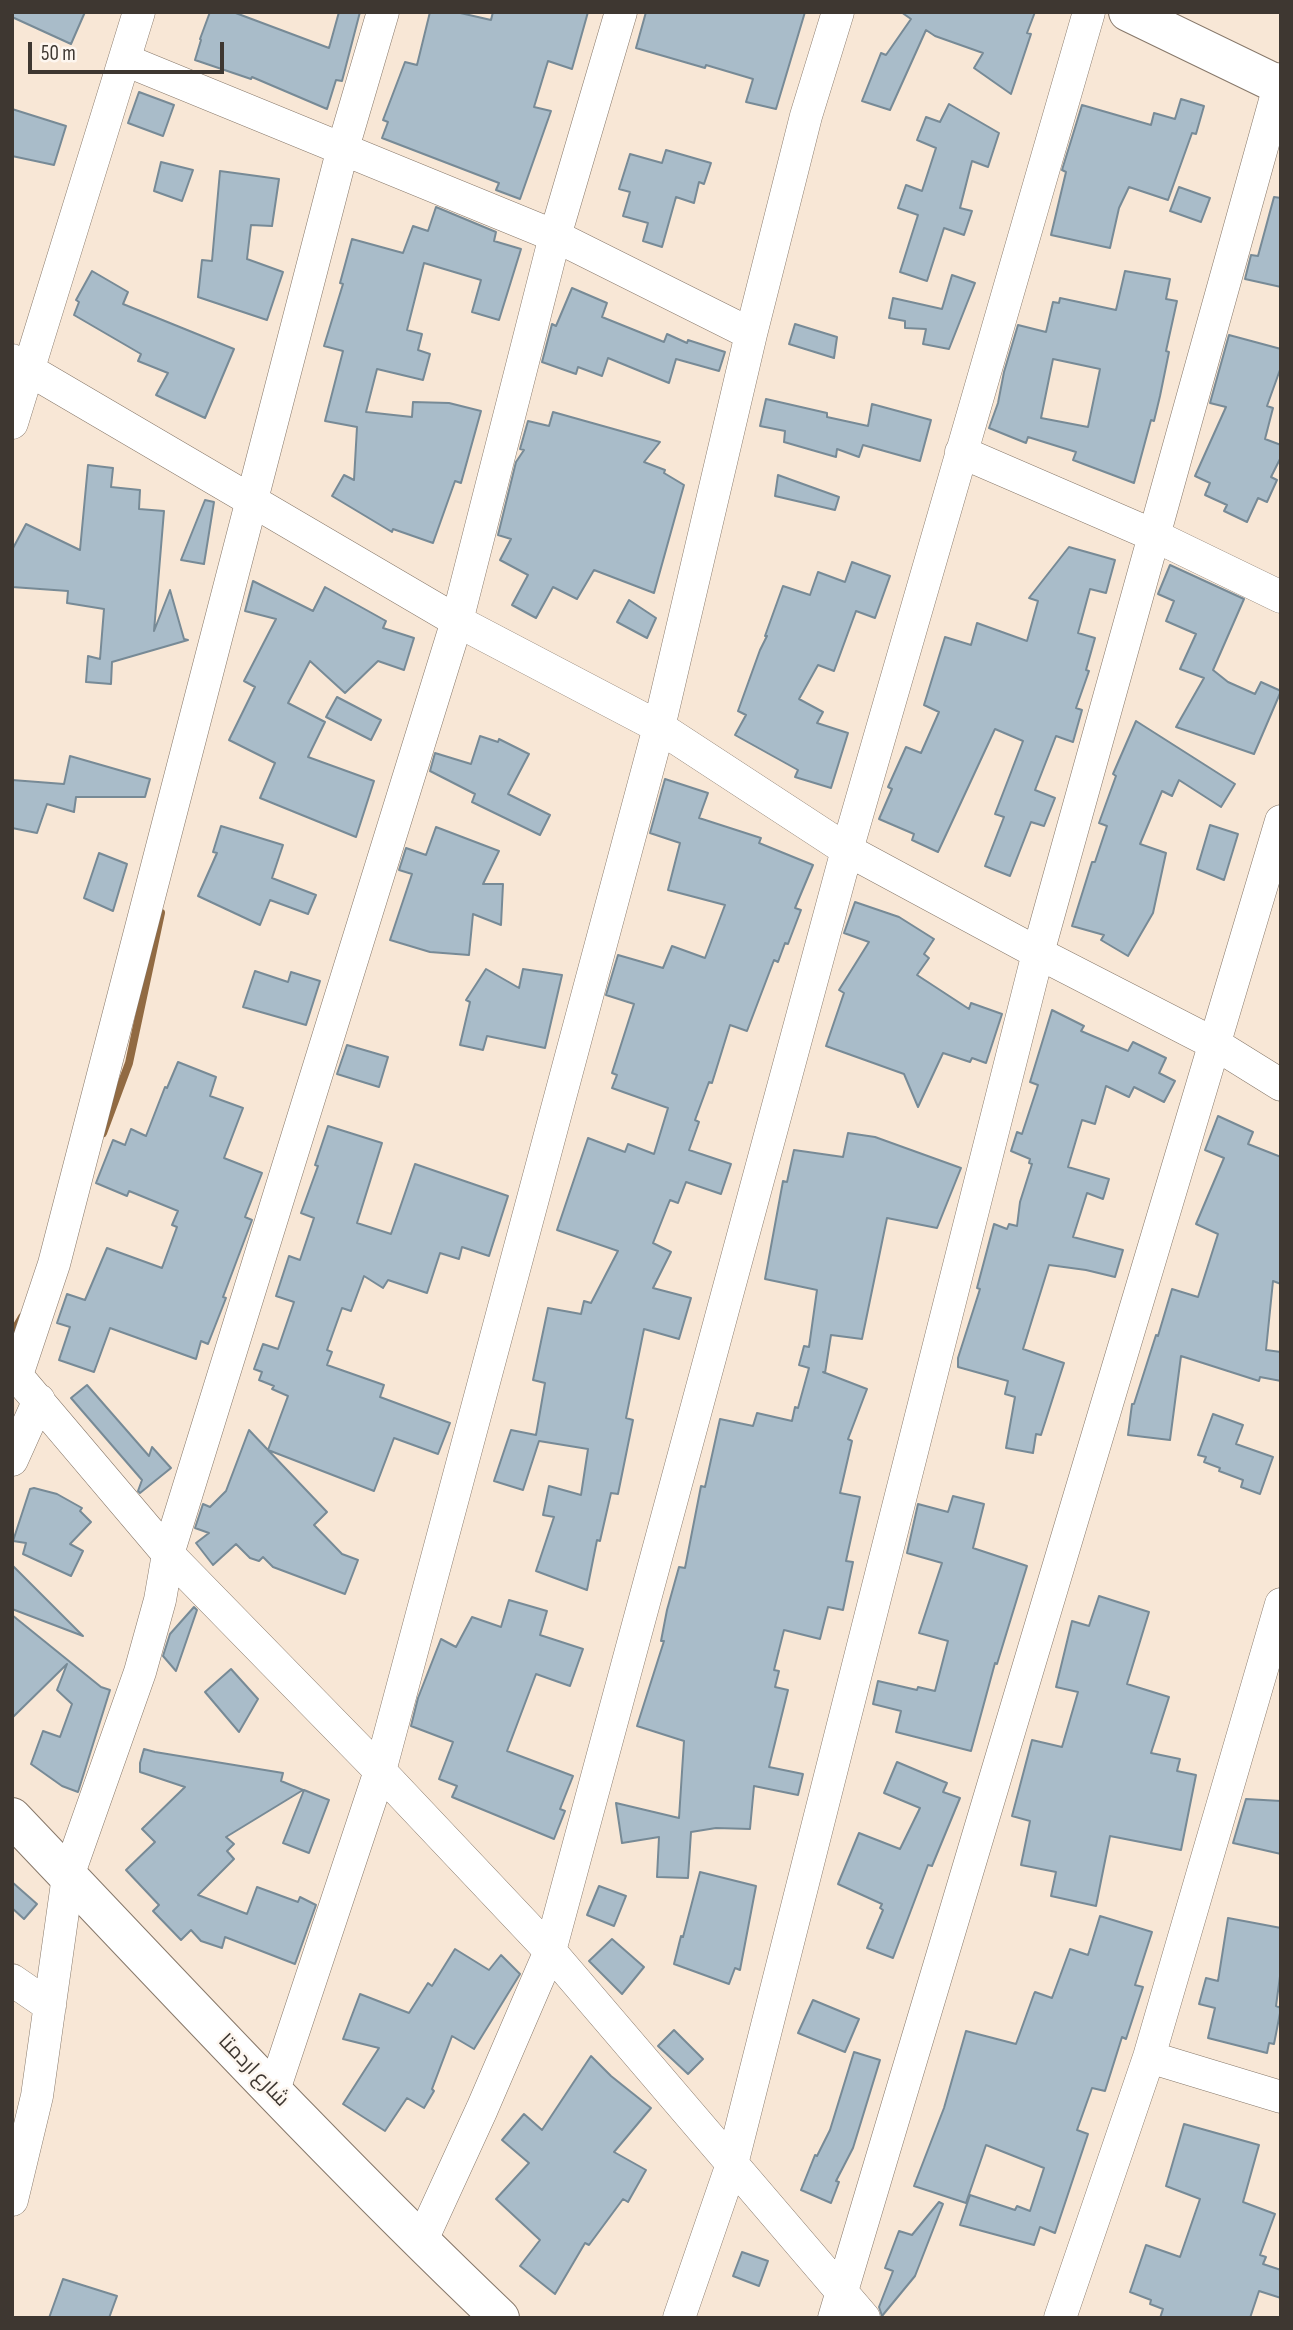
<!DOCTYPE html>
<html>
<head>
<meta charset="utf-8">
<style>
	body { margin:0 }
	#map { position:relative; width:1293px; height:2330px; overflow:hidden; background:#f8e7d6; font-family:"Sofia Sans Condensed",sans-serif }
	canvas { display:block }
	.frame { position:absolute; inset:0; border:14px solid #3e3731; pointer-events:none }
	.scale { position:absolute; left:28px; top:42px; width:196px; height:32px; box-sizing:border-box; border:4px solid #3e3731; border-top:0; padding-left:9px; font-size:21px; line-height:24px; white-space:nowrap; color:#3e3731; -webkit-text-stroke:5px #fdf6ef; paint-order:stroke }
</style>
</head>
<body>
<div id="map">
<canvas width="1293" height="2330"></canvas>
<div class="frame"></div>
<div class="scale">50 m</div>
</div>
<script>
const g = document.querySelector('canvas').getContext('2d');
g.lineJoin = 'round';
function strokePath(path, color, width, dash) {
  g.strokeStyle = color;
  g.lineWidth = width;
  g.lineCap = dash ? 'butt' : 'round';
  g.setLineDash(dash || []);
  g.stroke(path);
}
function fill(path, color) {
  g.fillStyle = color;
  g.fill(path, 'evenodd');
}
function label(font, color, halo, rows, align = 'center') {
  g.font = font + ' "Sofia Sans Condensed",Cairo,sans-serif';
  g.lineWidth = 5;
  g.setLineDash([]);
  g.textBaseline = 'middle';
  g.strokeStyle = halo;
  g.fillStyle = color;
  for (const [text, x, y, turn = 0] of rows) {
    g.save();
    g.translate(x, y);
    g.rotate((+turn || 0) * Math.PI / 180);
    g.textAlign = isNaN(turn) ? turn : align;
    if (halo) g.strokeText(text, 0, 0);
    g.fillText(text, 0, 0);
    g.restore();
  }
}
strokePath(new Path2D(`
	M103,1133L129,1063L161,913
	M12,1334L22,1317`), '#916a42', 8);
const building = new Path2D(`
	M12,12H85L71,44L12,17Z
	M210,12H233L329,48L339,12H360L342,81L336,80L327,109L252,77L251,79L195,60L201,40L200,39Z
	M430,12H456L491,20L493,12H588L572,69L548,61L534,107L551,111L520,199L496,190L499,183L382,138L388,122L383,120L405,62L417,65Z
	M646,12H805L776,109L746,102L753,79L706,65L705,68L636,48Z
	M901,12H1035L1027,33L1031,34L1011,94L974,68L983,53L935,36L926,30L890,110L862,101L881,53L886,55L911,19Z
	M139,92L174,105L163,136L128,123Z
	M1181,99L1204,106L1196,134L1192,133L1168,200L1129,187L1119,208L1110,248L1051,235L1066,172L1062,170L1082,105L1151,125L1154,113L1175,119Z
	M949,104L999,133L988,167L972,161L960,208L972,211L964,235L944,228L927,281L900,272L918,215L898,208L906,185L922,191L936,148L917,140L926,117L940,122Z
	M12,109L66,126L54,165L12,156Z
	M666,150L711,163L704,184L699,182L694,203L676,197L662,247L643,241L648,223L623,216L630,192L619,189L630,154L662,163Z
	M161,162L193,170L182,201L154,191Z
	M220,171L279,179L272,226L251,225L247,259L283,272L267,320L198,297L202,260L212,261Z
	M1179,187L1210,198L1201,222L1170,211Z
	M1274,197L1281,198V287L1245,279L1251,255L1258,256Z
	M436,207L496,232L494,241L521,249L499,320L472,312L481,280L424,263L407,330L422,334L418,350L430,354L423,380L377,369L366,412L412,417L413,402L449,403L481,411L461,483L455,481L433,543L393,529L392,532L332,496L344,475L354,480L357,427L325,421L343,351L324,346L343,284L340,283L352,239L403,253L413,226L428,231Z
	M92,271L128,292L123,304L234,349L205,418L156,395L168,373L138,361L141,354L74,315L79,302L76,300Z
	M1125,271L1170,279L1166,299L1177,301L1166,351L1169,352L1160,396L1154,421L1151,420L1134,483L1073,460L1076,452L1028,437L1026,443L989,428L998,403L1004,372L1018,325L1046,332L1053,302L1059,303L1060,298L1116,310ZM1053,359L1100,369L1088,427L1041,418Z
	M952,275L975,283L949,349L923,344L926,329L905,328V321L889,318L893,298L942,309Z
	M572,288L607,303L602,317L664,342L667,334L687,343L688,340L725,352L719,371L676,359L669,383L608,358L602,376L578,367L576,374L542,362L552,324L556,326Z
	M795,324L837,337L834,358L789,344Z
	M1229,335L1281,349V367L1267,406L1273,408L1265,439L1281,445V457L1271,477L1277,480L1267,502L1258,498L1247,522L1224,511L1227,505L1205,495L1210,483L1195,476L1226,407L1210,403Z
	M766,399L827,413V417L868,426L872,404L931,420L920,461L863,445L859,457L837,449L836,457L784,442L785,431L760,426Z
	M553,412L660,442L644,462L665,470L664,473L684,485L654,593L594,570L577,599L553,587L536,618L512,605L528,575L500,560L511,539L498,535L516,462L524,450L520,449L528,421L549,426Z
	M88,465L113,468L111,487L140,490L139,509L164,511L154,631L170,590L184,639L188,640L112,662L111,684L86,682L88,656L100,659L104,609L67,603L68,591L12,587V550L26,524L80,550Z
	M778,475L839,497L835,510L775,496Z
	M205,500L214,502L204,564L181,560Z
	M1069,547L1115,560L1106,593L1090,589L1078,633L1095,638L1086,670L1089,671L1076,708L1082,710L1073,742L1056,736L1035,790L1055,798L1044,826L1031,822L1010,876L985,866L1004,817L995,814L1023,741L995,729L938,852L912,840L914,834L879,819L892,789L888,787L906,747L921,753L939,712L924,705L945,637L971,645L977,623L1027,641L1038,601L1029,598Z
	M852,562L890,576L875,618L856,611L834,671L818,665L799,699L823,712L817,723L848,733L831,788L795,777L798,770L735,735L746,715L738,711L760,650L767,636H765L783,586L810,595L818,572L845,582Z
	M1170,565L1244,599L1213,670L1228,682L1255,694L1261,682L1281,691L1254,754L1176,727L1204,678L1180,669L1196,634L1166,621L1174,601L1158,594Z
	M253,581L313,611L325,587L386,621L383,628L414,638L404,670L378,661L345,693L310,661L288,703L325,722L308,757L374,781L356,837L260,798L275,763L229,740L255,687L244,681L276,619L245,611Z
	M629,600L656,618L647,638L617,622Z
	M337,697L381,720L371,740L326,717Z
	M1136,721L1235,784L1221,807L1179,780L1172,796L1162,791L1140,844L1166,853L1153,913L1128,956L1101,940L1104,935L1072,926L1092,862H1095L1107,826L1099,823L1116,776L1113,774Z
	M480,736L498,742L499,739L529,754L508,794L550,815L540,835L472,802L475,794L430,771L435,753L471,764Z
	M70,756L150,779L145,797H76L74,812L47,804L37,833L12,828V780L64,784Z
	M665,779L708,793L699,818L761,838L759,843L813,865L795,908L801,910L788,944L785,943L778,962L774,960L747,1031L730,1025L712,1083L709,1082L695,1120L699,1122L689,1150L731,1164L721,1194L686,1182L678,1203L670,1200L653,1243L671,1252L653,1288L691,1298L679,1339L644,1329L626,1418L633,1420L618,1494L611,1493L600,1541L597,1540L587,1590L536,1571L554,1517L543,1515L549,1486L581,1495L588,1449L539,1441L523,1490L494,1481L511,1430L536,1435L545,1383L533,1380L548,1308L581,1314L584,1301L591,1303L618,1251L557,1230L588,1138L625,1152L628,1144L654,1154L668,1108L612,1088L617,1075L612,1073L634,1004L606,995L618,955L663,968L672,946L705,958L725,905L668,890L680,843L650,833Z
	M1210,825L1238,834L1224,880L1197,869Z
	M221,826L283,845L272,878L316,895L308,914L270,900L260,925L198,896L217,853L213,852Z
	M436,827L499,851L483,884H503L501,925L473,914L469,955L430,952L390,940L412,874L399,870L406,848L426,855Z
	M99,853L127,864L113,911L84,898Z
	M855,902L899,917L934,939L924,954L929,958L917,975L969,1009L971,1003L1002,1014L986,1063L972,1058L970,1062L943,1053L918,1107L904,1074L826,1046L844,993L839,990L869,942L844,933Z
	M486,969L519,988L523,969L562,975L545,1048L487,1036L483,1050L460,1045L470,1002L466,1000Z
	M255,971L288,982L291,972L320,981L306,1025L243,1007Z
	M1052,1010L1084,1026L1081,1031L1128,1051L1133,1042L1166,1058L1159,1073L1175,1081L1164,1102L1134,1087L1129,1097L1106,1086L1095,1124L1082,1120L1068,1167L1109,1179L1103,1199L1087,1193L1073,1237L1123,1250L1115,1277L1086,1270L1049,1265L1023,1349L1064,1363L1041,1435L1036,1434L1033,1453L1006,1448L1015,1397L1005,1394L1008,1381L958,1367V1358L980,1289L977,1288L994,1224L1007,1229L1009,1224L1017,1226L1020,1202L1032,1164L1029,1163L1030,1159L1011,1151L1017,1132L1022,1134L1038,1085L1030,1082Z
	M347,1045L388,1057L379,1087L337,1074Z
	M178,1062L216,1077L210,1096L243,1108L224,1158L262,1173L245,1217L252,1220L223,1297L226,1298L208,1344L201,1341L196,1359L110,1328L94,1372L59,1360L70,1327L57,1323L67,1294L85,1300L107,1248L162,1268L177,1227L172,1225L178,1211L129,1191L127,1196L96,1183L113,1140L125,1145L131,1129L146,1136L165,1087L167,1088Z
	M1218,1116L1253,1132L1248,1144L1281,1157V1284L1273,1281L1266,1350L1281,1352V1381L1260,1377L1259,1381L1181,1356L1170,1440L1128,1435L1132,1404H1134L1156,1335L1158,1336L1172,1289L1198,1297L1218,1234L1196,1224L1224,1158L1205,1150Z
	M328,1126L382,1143L357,1223L391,1234L415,1164L508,1196L489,1256L462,1247L459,1259L440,1253L427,1293L388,1280L383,1288L364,1276L351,1311L342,1308L327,1350L332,1352L327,1365L384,1385L380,1397L450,1423L438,1454L394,1438L374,1491L268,1450L327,1512L314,1525L342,1554L358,1560L345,1594L273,1567L263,1557L259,1561L250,1558L236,1544L213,1565L196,1543L209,1533L195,1528L203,1504L210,1507L226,1491L249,1430L268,1450L288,1396L272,1389L274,1386L259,1380L262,1372L254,1369L263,1344L278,1349L294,1302L276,1296L289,1256L300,1260L314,1218L301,1213L318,1166L315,1165Z
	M848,1133L875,1137L961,1168L937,1228L887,1218L862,1339L831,1335L825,1373L823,1372L867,1389L848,1439L852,1441L840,1493L860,1497L846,1561L853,1562L843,1610L828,1607L820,1639L784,1630L774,1670L779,1671L775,1687L788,1690L769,1767L803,1774L798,1795L754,1786L750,1829L716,1828L691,1832L688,1878L657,1877L659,1837L622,1843L616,1803L679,1818L684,1741L637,1726L664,1641H661L667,1610L679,1567L685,1568L701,1486L705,1487L720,1419L753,1426L757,1413L792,1421L795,1407L798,1408L809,1368L799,1365L804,1346L809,1347L817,1290L765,1279L783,1181L787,1182L794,1150L843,1157Z
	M87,1385L149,1456L152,1447L171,1468L140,1493L138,1491L142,1480L71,1398Z
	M1213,1414L1243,1425L1236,1444L1273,1457L1260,1494L1241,1487L1243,1480L1219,1471L1220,1468L1204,1462L1206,1457L1198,1455Z
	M34,1488L57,1494L82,1508L80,1511L91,1522L70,1544L83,1551L71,1576L23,1554L26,1543L13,1541L30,1489Z
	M953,1496L984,1504L973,1548L1027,1566L997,1664L995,1663L971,1751L896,1732L901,1711L873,1704L878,1681L917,1690L918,1687L935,1691L948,1641L919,1633L942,1563L907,1553L918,1504L948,1512Z
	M12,1565L83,1636L12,1609Z
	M1099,1596L1149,1612L1127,1684L1169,1697L1151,1753L1180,1759L1177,1771L1196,1775L1181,1850L1110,1836L1096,1906L1051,1896L1056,1872L1021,1865L1030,1821L1012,1816L1032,1740L1062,1747L1078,1692L1056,1687L1072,1621L1089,1626Z
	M509,1600L547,1611L540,1635L583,1649L570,1686L536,1674L507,1751L573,1776L560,1809L565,1811L554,1839L452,1797L457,1786L439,1779L453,1742L411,1726L418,1698L441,1639L456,1647L472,1617L501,1627Z
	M194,1607L197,1610L176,1671L163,1656L170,1634Z
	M12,1615L101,1687L110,1690L78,1792L62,1786L31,1764L43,1731L60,1737L72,1704L57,1690L67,1664L12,1718Z
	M231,1669L258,1699L239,1732L205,1692Z
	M144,1749L155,1752L283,1773L281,1781L303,1790L226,1837L234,1844L227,1851L234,1859L198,1895L247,1914L257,1887L298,1902L300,1897L316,1905L295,1964L225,1937L222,1948L201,1941L191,1930L181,1940L153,1911L159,1905L126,1870L155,1842L142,1829L185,1787L140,1772V1763Z
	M897,1762L947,1783L943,1792L960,1798L932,1866L928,1865L893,1958L867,1948L883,1910L880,1908L882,1904L838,1884L859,1833L900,1849L920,1808L884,1793Z
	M304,1790L329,1800L309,1853L283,1843Z
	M1246,1799L1281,1801V1854L1233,1843Z
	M700,1872L756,1886L740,1970L735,1968L729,1984L674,1964L681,1936L683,1937Z
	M12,1882L37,1904L24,1919L12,1908Z
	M599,1886L626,1896L614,1926L587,1915Z
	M1100,1916L1152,1932L1135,1985L1143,1987L1126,2039L1122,2037L1105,2091L1092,2088L1077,2130L1088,2134L1055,2233L1040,2227L1034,2245L960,2225L970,2195L1015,2210L1017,2206L1030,2211L1044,2168L986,2145L966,2203L914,2186L944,2108L966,2031L1016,2044L1034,1994L1035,1992L1052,1998L1070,1949L1088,1955Z
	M1228,1918L1281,1928V1969L1276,2006L1281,2008L1274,2044L1269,2043L1267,2053L1208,2038L1215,2008L1199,2004L1206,1978L1218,1981Z
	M612,1939L644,1967L622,1994L589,1961Z
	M455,1949L489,1970L501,1955L520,1974L474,2049L452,2036L432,2089L434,2091L424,2108L407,2098L385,2131L343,2104L379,2048L343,2039L360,1994L409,2013L428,1983L432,1986Z
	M813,2000L859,2019L845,2052L798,2033Z
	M674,2030L703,2059L688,2074L658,2046Z
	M854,2052L880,2060L853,2148L836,2181L839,2182L831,2203L801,2190L815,2155L817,2156L830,2130Z
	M591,2056L611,2076L651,2108L614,2152L646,2170L628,2202L623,2199L589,2245L585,2243L555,2294L520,2266L540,2240L496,2199L529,2163L502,2140L524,2114L542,2130Z
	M1184,2124L1259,2145L1243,2202L1275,2214L1260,2255L1266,2257L1263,2264L1281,2270V2298L1259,2291L1250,2318H1160L1163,2309L1150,2304L1151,2300L1130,2292L1146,2245L1180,2257L1200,2199L1166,2186Z
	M939,2202L943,2204L915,2276L882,2316L879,2307L893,2271L885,2268L899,2231L912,2235Z
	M742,2252L768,2261L759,2286L733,2276Z
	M63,2279L117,2296L109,2318H49Z`);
fill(building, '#a9bcc9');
strokePath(building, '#778a96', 2);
const street = new Path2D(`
	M125,60L555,236L751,334
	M12,360L457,621L659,727L847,850L1038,953L1215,1044L1281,1085
	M12,423L139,12
	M961,452L1153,535L1281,597
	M12,1370L168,1554L380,1771L550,1951L864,2318
	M17,1375L54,1264L343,148L383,12
	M12,1460L39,1400
	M12,1980L50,2006
	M1149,2057L1281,2097
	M273,2093L380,1771L659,727L751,334L806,116L838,12
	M12,2200L37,2096L68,1876L140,1672L160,1600L168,1554L457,621L555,236L621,12
	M421,2242L482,2109L550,1951L847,850L1089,12
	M679,2318L732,2164L1038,953L1281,79
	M834,2318L1281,821
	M1060,2318L1149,2057L1281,1604`);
const secondary = new Path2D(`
	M1128,12L1281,86
	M12,1817C173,1986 331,2157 500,2318`);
strokePath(street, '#87786a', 33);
strokePath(secondary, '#87786a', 40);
strokePath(street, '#fff', 32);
strokePath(secondary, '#fff', 38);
label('21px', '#3e3731', '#fdf6ef', [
	["شارع اردمتا",253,2071,46]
]);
</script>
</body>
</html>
